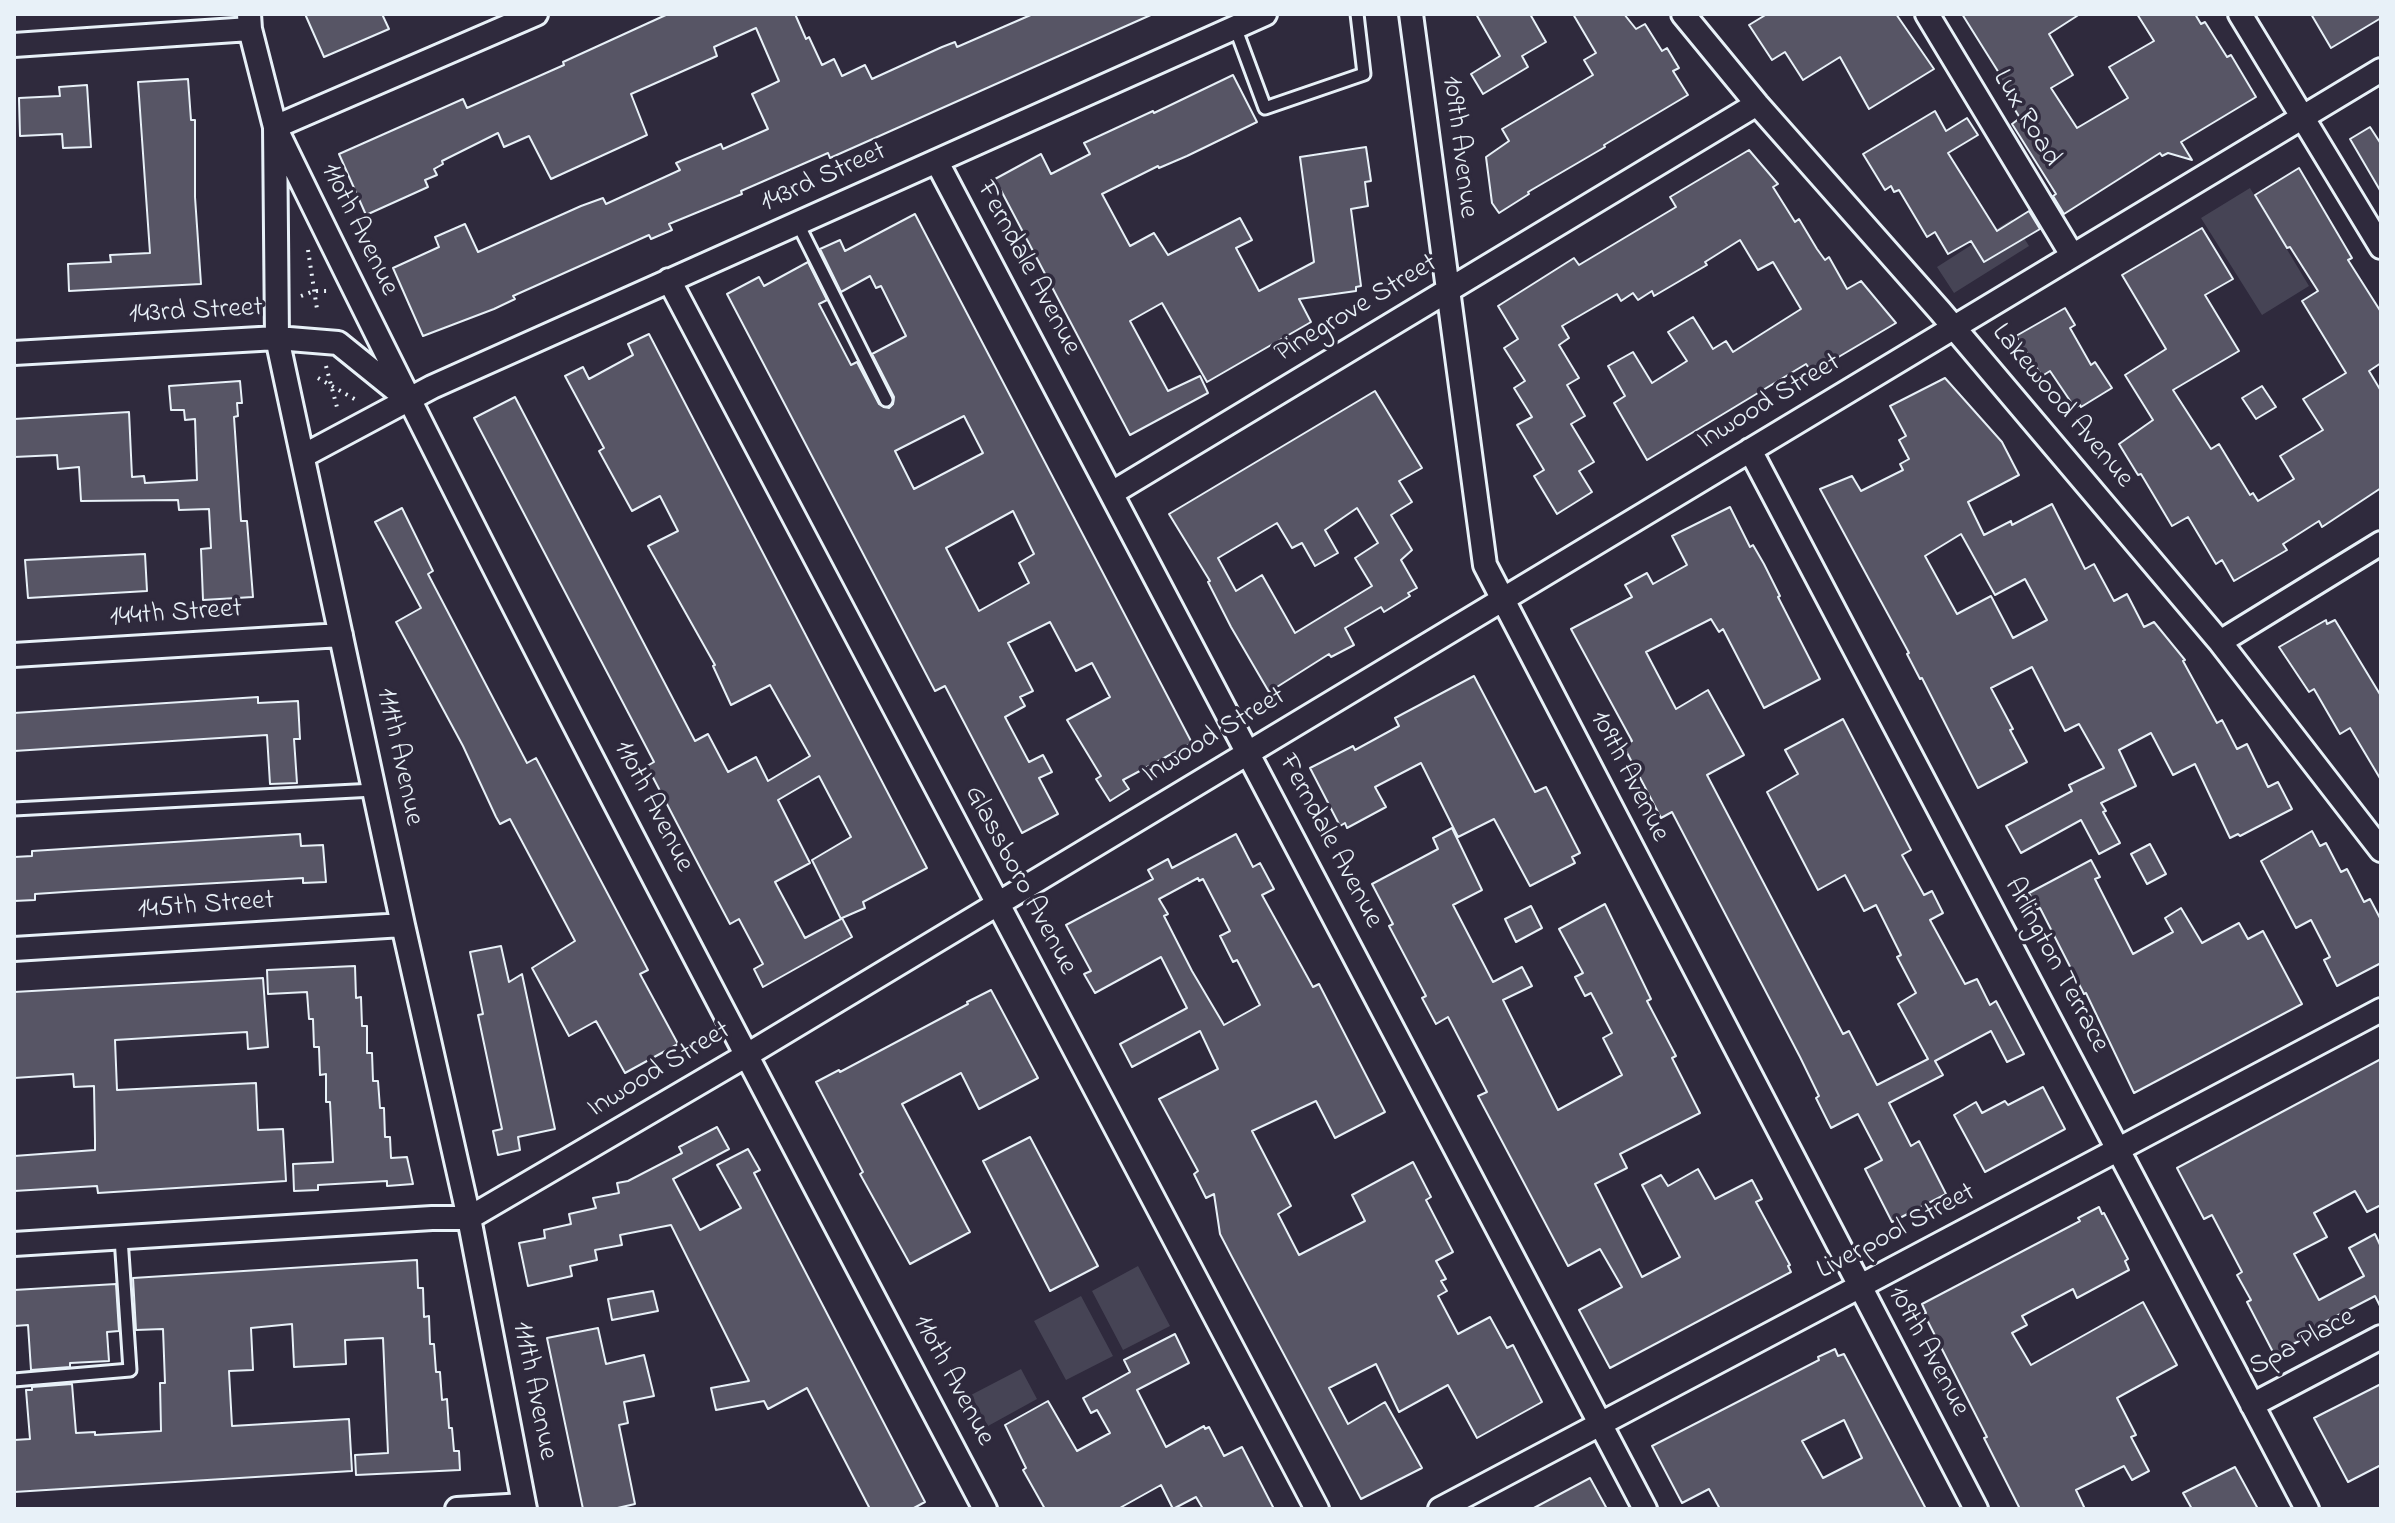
<!DOCTYPE html>
<html>
<head>
<meta charset="utf-8">
<style>
	body { margin:0 }
	#map { position:relative; width:2395px; height:1523px; overflow:hidden; background:#2f2a3d; font-family:"Indie Flower",sans-serif }
	canvas { display:block }
	.frame { position:absolute; inset:0; border:16px solid #e8f1f8; pointer-events:none }
</style>
</head>
<body>
<div id="map">
<canvas width="2395" height="1523"></canvas>
<div class="frame"></div>
</div>
<script>
const g = document.querySelector('canvas').getContext('2d');
g.lineJoin = 'round';
function fill(path, color) {
  g.fillStyle = color;
  g.fill(path, 'evenodd');
}
function strokePath(path, color, width, dash) {
  g.strokeStyle = color;
  g.lineWidth = width;
  g.lineCap = dash ? 'butt' : 'round';
  g.setLineDash(dash || []);
  g.stroke(path);
}
function label(font, color, halo, rows, align = 'center') {
  g.font = font + ' "Indie Flower",sans-serif';
  g.lineWidth = 7;
  g.setLineDash([]);
  g.textBaseline = 'middle';
  g.strokeStyle = halo;
  g.fillStyle = color;
  for (const [text, x, y, turn = 0] of rows) {
    g.save();
    g.translate(x, y);
    g.rotate((+turn || 0) * Math.PI / 180);
    g.textAlign = isNaN(turn) ? turn : align;
    if (halo) g.strokeText(text, 0, 0);
    g.fillText(text, 0, 0);
    g.restore();
  }
}
fill(new Path2D(`
	M2250,188L2309,286L2262,315L2201,218Z
	M2012,219L2029,246L1954,293L1937,267Z
	M1138,1266L1170,1326L1123,1350L1092,1291Z
	M1081,1296L1113,1356L1066,1380L1034,1321Z
	M1021,1369L1037,1399L988,1426L971,1395Z`), '#464455');
const building = new Path2D(`
	M305,14H382L389,29L324,57Z
	M668,14H795L806,39L809,37L822,65L834,59L842,76L865,65L872,79L942,47L955,42L957,47L1033,14H1153L830,158L828,153L741,191L742,194L669,224L672,230L651,239L649,235L513,296L515,299L494,309L423,336L393,268L439,247L435,237L465,224L478,252L581,206L603,198L606,204L680,170L676,163L721,144L723,149L768,129L752,94L779,81L756,28L714,47L717,56L631,94L647,135L551,179L529,136L504,147L498,133L442,161L443,164L434,169L437,175L425,180L428,187L366,215L339,154L463,99L467,108L564,65L563,62Z
	M1476,14H1530L1546,42L1522,56L1528,67L1483,94L1471,74L1500,56Z
	M1573,14H1624L1636,29L1645,24L1662,51L1667,48L1679,68L1673,71L1688,95L1604,145L1605,147L1528,192L1529,194L1499,213L1492,203L1486,157L1509,141L1502,129L1593,75L1584,60L1596,53Z
	M1767,14H1896L1934,69L1869,109L1840,57L1803,80L1785,52L1772,60L1749,25Z
	M1962,14H2080L2049,34L2073,75L2051,88L2077,128L2128,98L2109,67L2154,41L2137,14H2195L2201,24L2205,22L2227,57L2231,55L2256,97L2181,142L2192,160L2168,153L2162,156L2160,153L2064,214L2053,196L2056,194L2012,124L2020,118L1994,76L1999,73Z
	M2311,14H2381V18L2331,48Z
	M1233,75L1257,122L1187,156L1159,168L1158,166L1102,194L1130,246L1154,233L1168,255L1240,218L1252,240L1236,248L1259,291L1314,262L1300,157L1366,147L1371,181L1365,182L1368,206L1351,209L1361,286L1356,287V291L1299,299L1311,322L1207,382L1162,303L1130,321L1168,391L1200,376L1208,393L1130,435L995,179L1041,154L1051,174L1090,154L1084,143L1153,111L1154,113Z
	M188,79L191,120H195V197L201,284L69,291L68,264L111,262L110,255L150,253L138,82Z
	M87,85L91,147L63,148L62,134L20,136L19,98L60,96L59,87Z
	M1935,111L1946,131L1967,118L1978,135L1948,153L1997,231L2029,211L2040,229L1984,262L1971,241L1948,254L1935,232L1927,237L1899,190L1894,192L1891,186L1885,190L1863,154Z
	M2370,127L2381,144V192L2350,139Z
	M1749,150L1778,184L1773,187L1795,222L1799,219L1817,249L1825,260L1829,257L1847,289L1861,281L1896,323L1830,362L1828,360L1811,371L1806,364L1647,460L1614,403L1625,396L1608,366L1633,352L1652,383L1687,361L1668,332L1693,317L1713,349L1726,341L1733,352L1801,309L1773,262L1758,270L1740,240L1705,262L1707,265L1654,296L1652,291L1638,300L1633,293L1621,301L1617,294L1562,326L1569,338L1559,345L1579,378L1567,385L1585,416L1571,424L1594,462L1579,471L1592,492L1557,514L1534,476L1544,470L1517,425L1532,417L1514,388L1525,381L1504,348L1518,339L1498,306L1574,258L1579,265L1676,207L1670,197Z
	M2299,168L2352,258L2348,260L2381,312V363L2369,371L2381,391V488L2322,527L2319,521L2283,544L2287,550L2234,581L2222,560L2216,564L2188,517L2172,526L2141,474L2138,475L2119,444L2153,420L2125,375L2166,349L2122,275L2202,228L2233,279L2205,295L2239,351L2173,390L2211,449L2219,444L2250,495L2253,493L2258,501L2294,479L2280,456L2323,430L2303,399L2346,373L2302,301L2318,291L2290,247L2287,248L2255,195Z
	M915,214L1192,743L1123,780L1129,789L1110,801L1096,779L1101,776L1067,720L1110,697L1092,663L1076,671L1050,622L1008,643L1033,691L1020,697L1025,706L1005,717L1029,762L1043,755L1052,772L1039,778L1058,814L1022,833L945,686L935,691L727,294L759,277L764,286L808,262L827,300L819,304L851,365L857,362L879,404L889,408L893,404L894,397L872,354L906,336L881,286L876,288L870,276L841,292L820,249L840,240L845,251ZM964,416L983,453L914,489L895,451ZM1013,511L1034,554L1019,563L1029,583L979,611L946,548Z
	M2065,308L2075,325L2070,328L2091,365L2095,362L2112,388L2081,407L2080,405L2075,408L2050,371L2042,376L2016,336Z
	M649,334L927,868L863,902L865,908L842,918L852,937L763,987L754,969L763,964L739,919L730,924L704,875L647,766L654,762L474,418L515,397L695,741L708,734L728,772L756,757L768,781L810,756L770,685L731,705L713,666L715,665L648,546L678,531L660,496L632,511L599,451L604,448L565,376L583,367L589,379L633,355L628,344ZM819,776L851,837L812,860L841,919L805,938L775,882L810,863L778,800Z
	M1945,378L2002,442L2019,475L1968,502L1984,535L2011,521L2012,525L2052,504L2085,569L2094,564L2114,601L2127,594L2144,627L2154,622L2185,660L2183,661L2217,723L2222,720L2237,749L2247,744L2268,787L2278,782L2292,809L2240,836L2238,834L2230,838L2195,764L2173,775L2151,733L2119,750L2136,786L2101,803L2106,811L2103,812L2120,843L2099,854L2081,820L2021,853L2006,826L2072,791L2069,785L2104,768L2079,724L2065,731L2032,667L1991,688L2013,729L2010,730L2027,762L1978,788L1922,678L1920,679L1907,654L1909,653L1820,489L1852,476L1861,491L1903,470L1900,464L1909,459L1899,440L1906,436L1890,406ZM1961,534L1995,595L2025,579L2047,620L2013,638L1991,596L1957,614L1925,556Z
	M240,381L242,403H237L238,416L234,417L241,521H247L253,597L203,600L201,549L211,548L209,509L179,510L178,500L81,501L79,467L58,469L57,455L14,457V419L129,412L132,477L144,476L145,483L197,480L195,419L185,420L184,410H171L169,386Z
	M2262,386L2276,407L2256,419L2242,398Z
	M1375,391L1422,468L1399,481L1412,502L1391,515L1412,550L1401,560L1417,588L1408,593L1410,596L1384,612L1381,607L1345,628L1354,645L1331,657L1329,654L1269,692L1231,627L1208,582L1210,581L1169,514ZM1357,508L1378,543L1355,558L1372,586L1295,633L1262,575L1236,591L1218,558L1277,523L1292,548L1302,543L1315,566L1338,553L1325,530Z
	M1730,507L1750,547L1753,545L1764,564L1780,596L1778,597L1820,679L1764,708L1723,629L1719,632L1711,619L1646,652L1676,709L1708,690L1744,755L1707,775L1843,1034L1849,1031L1877,1085L1928,1059L1898,1004L1916,993L1897,957L1901,955L1876,905L1864,911L1845,875L1818,890L1767,792L1798,774L1785,750L1843,719L1911,850L1902,855L1924,895L1932,891L1943,913L1930,920L1965,984L1977,979L1990,1005L1996,1001L2024,1054L2007,1062L1991,1031L1935,1061L1943,1075L1889,1103L1911,1146L1919,1141L1946,1194L1892,1222L1865,1169L1882,1160L1858,1114L1831,1128L1816,1098L1819,1096L1800,1057L1672,812L1661,818L1623,745L1632,741L1571,629L1632,597L1625,585L1647,573L1653,584L1687,565L1672,536Z
	M402,508L433,571L428,574L527,763L536,758L648,970L640,974L678,1044L625,1073L596,1021L569,1036L532,968L575,941L510,819L500,824L496,817L463,746L396,622L421,608L375,522Z
	M145,554L147,591L28,598L25,560Z
	M2326,620L2327,624L2335,620L2381,696V780L2350,728L2340,734L2314,689L2309,692L2279,647Z
	M1474,676L1535,792L1546,787L1580,853L1572,857L1575,863L1530,886L1494,819L1458,837L1421,763L1375,787L1386,807L1347,828L1345,823L1340,826L1310,768L1353,746L1355,750L1399,726L1395,718Z
	M258,697V703L298,701L300,739H294L297,783L270,784L267,735L14,751V713Z
	M1452,828L1482,890L1453,905L1493,982L1522,967L1532,986L1503,1000L1558,1110L1622,1075L1603,1038L1612,1033L1591,993L1585,996L1575,977L1583,973L1559,929L1605,904L1651,999L1647,1001L1676,1056L1672,1058L1700,1113L1620,1154L1627,1168L1595,1184L1642,1277L1680,1257L1642,1185L1661,1175L1668,1186L1698,1169L1715,1199L1752,1180L1762,1199L1756,1202L1790,1265L1788,1266L1791,1272L1610,1368L1579,1310L1622,1287L1600,1249L1568,1266L1478,1096L1487,1092L1448,1017L1436,1024L1422,998L1426,996L1389,926L1393,924L1372,884L1438,849L1433,838Z
	M2312,831L2320,846L2326,843L2341,872L2347,869L2364,902L2370,899L2381,920V963L2337,986L2324,960L2330,957L2311,920L2296,928L2261,861Z
	M300,834L301,846L323,845L326,882L303,883V878L79,891L35,894V900L14,901V857L32,856V851Z
	M1236,834L1253,867L1260,863L1274,889L1262,895L1313,987L1319,984L1385,1112L1335,1138L1316,1101L1252,1131L1291,1206L1278,1214L1299,1255L1365,1221L1352,1195L1413,1162L1431,1197L1426,1200L1453,1252L1436,1261L1446,1279L1441,1281L1447,1291L1438,1296L1458,1334L1490,1317L1507,1348L1513,1345L1542,1402L1477,1438L1448,1385L1399,1412L1376,1364L1329,1388L1348,1424L1385,1402L1422,1468L1361,1499L1232,1257L1220,1234L1214,1194L1206,1198L1194,1174L1198,1171L1159,1099L1218,1069L1200,1031L1132,1067L1120,1044L1187,1008L1161,957L1095,993L1084,974L1091,971L1066,925L1153,879L1148,870L1168,859L1172,868ZM1198,878L1199,881L1203,879L1230,931L1220,936L1233,962L1237,960L1260,1005L1224,1025L1192,971L1164,916L1168,914L1159,899Z
	M2150,844L2166,874L2147,884L2131,854Z
	M2091,860L2100,877L2095,879L2133,954L2173,932L2165,918L2181,908L2202,943L2239,923L2248,939L2263,931L2302,1004L2134,1093L2086,993L2084,994L2040,908L2037,909L2029,893Z
	M1531,906L1542,928L1516,942L1505,919Z
	M501,946L509,982L522,974L555,1129L518,1137L520,1150L498,1155L493,1131L502,1129L478,1015L483,1014L470,952Z
	M355,966L356,998L361,997L362,1026H367V1053H372L373,1081H378L380,1108H384L385,1137H390L391,1158L407,1157L413,1184L387,1186V1181L318,1185V1190L294,1191L293,1164L333,1162L330,1102H326V1074L320,1075L319,1047H314L313,1019H309L307,992L268,994L267,970Z
	M263,978L268,1047L248,1049L247,1032L115,1040L117,1090L256,1083L258,1130L283,1129L286,1181L98,1193L97,1186L14,1191V1156L95,1150V1140L94,1086L74,1087L73,1074L14,1078V992Z
	M991,990L1038,1078L979,1109L961,1073L902,1104L970,1232L910,1264L860,1174L863,1172L816,1082L839,1070L840,1072L968,1004L967,1002Z
	M2381,1059V1205L2367,1212L2355,1191L2314,1213L2327,1237L2294,1254L2319,1300L2364,1276L2349,1248L2375,1234L2381,1247V1308L2375,1296L2325,1322L2326,1327L2274,1354L2247,1302L2251,1300L2237,1275L2242,1272L2212,1215L2204,1219L2177,1168Z
	M2043,1087L2065,1129L1985,1172L1954,1115L1976,1102L1982,1113L2005,1101L2008,1105Z
	M717,1127L729,1149L673,1179L700,1230L741,1208L717,1165L748,1149L760,1170L754,1173L925,1502L912,1509H870L807,1388L768,1409L764,1401L716,1410L711,1388L749,1381L671,1225L620,1235L622,1245L595,1250L597,1260L570,1266L572,1276L528,1286L519,1243L545,1238L544,1230L571,1224L569,1214L596,1208L593,1198L619,1193L617,1183L628,1181L682,1153L679,1147Z
	M1030,1137L1098,1266L1050,1291L983,1161Z
	M2099,1207L2102,1214L2104,1213L2128,1259L2125,1261L2129,1270L2077,1298L2073,1289L2022,1316L2027,1325L2012,1333L2031,1365L2143,1302L2177,1365L2117,1398L2136,1435L2131,1437L2149,1471L2132,1480L2124,1466L2076,1490L2085,1509H2020L1984,1438L1987,1437L1924,1314L1926,1313L1922,1304L2080,1221L2078,1218Z
	M417,1260L418,1288H423L424,1317L429,1316L430,1344H434L436,1372H440L442,1400L447,1399L449,1428H452L454,1451H459L460,1470L356,1475L355,1455L388,1453L383,1338L345,1340L346,1364L294,1367L292,1324L251,1328L253,1370L229,1371L232,1426L349,1419L352,1471L14,1492V1440L30,1439L26,1390H32V1387L72,1384L76,1433L95,1432V1435L161,1431L160,1383H165L163,1329L136,1330L133,1278Z
	M116,1284L119,1331L107,1332L109,1361L70,1363V1367L31,1370L28,1325L14,1326V1290Z
	M653,1291L658,1311L612,1320L608,1299Z
	M598,1328L606,1364L644,1355L654,1396L624,1402L628,1423L619,1425L635,1504L613,1509H583L547,1338Z
	M1175,1334L1189,1363L1137,1390L1166,1447L1204,1426L1205,1429L1209,1427L1224,1456L1242,1447L1274,1509H1203L1196,1497L1173,1509L1161,1485L1118,1509H1045L1023,1470L1026,1468L1005,1425L1048,1401L1077,1451L1110,1433L1097,1410L1091,1413L1083,1398L1130,1372L1124,1360Z
	M1835,1349L1838,1356L1844,1354L1926,1509H1720L1709,1489L1682,1503L1652,1446L1819,1360L1818,1357ZM1844,1420L1862,1458L1823,1478L1802,1441Z
	M2381,1384V1465L2348,1482L2314,1418Z
	M2235,1467L2258,1509H2192L2183,1493Z
	M1590,1478L1607,1509H1532Z`);
fill(building, '#575565');
strokePath(building, '#e8f1f8', 2);
const service = new Path2D(`
	M1235,27L1265,108L1364,74L1357,14
	M798,224L886,400
	M14,809L374,790
	M14,1380L130,1370L121,1238`);
const minor = new Path2D(`
	M249,14L250,29L275,127L277,338L403,925L469,1218L525,1509
	M1411,14L1485,565L1976,1509
	M1683,14L1757,104L1940,311L2220,642L2381,850
	M1927,14L2072,255
	M2240,14L2381,247
	M14,45L250,29
	M275,127C501,593 744,1051 985,1509
	M275,127L536,14
	M937,162L1645,1509
	M669,280L1317,1509
	M14,353L277,338L338,343L401,394
	M1750,450L2307,1509
	M303,456L432,387L1265,14
	M1112,493L1757,104
	M2220,642L2381,543
	M14,655L341,635
	M14,949L403,925
	M14,1244L432,1218H469L747,1055L2381,70
	M2252,1405L2381,1337
	M457,1509L524,1505
	M1440,1509L2381,1010`);
strokePath(service, '#e8f1f8', 17);
strokePath(minor, '#e8f1f8', 28);
strokePath(new Path2D(`
	M308,250L317,309
	M301,296L314,291H329
	M326,366L338,411
	M318,378L358,401`), '#e8f1f8', 4, [2, 6]);
strokePath(service, '#2f2a3d', 11);
strokePath(minor, '#2f2a3d', 22);
label('28px', '#e8f1f8', '#2f2a3d', [
	["Lux Road",2025,119,59],
	["109th Avenue",1458,147,83],
	["143rd Street",824,179,-24],
	["110th Avenue",358,230,64],
	["Ferndale Avenue",1027,269,62],
	["Pinegrove Street",1357,310,-31],
	["143rd Street",196,313,-3],
	["Inwood Street",1770,403,-31],
	["Lakewood Avenue",2061,407,50],
	["144th Street",176,615,-4],
	["Inwood Street",1215,737,-31],
	["111th Avenue",398,757,78],
	["109th Avenue",1628,777,63],
	["110th Avenue",652,807,63],
	["Ferndale Avenue",1329,842,62],
	["Glassboro Avenue",1019,881,62],
	["145th Street",206,907,-4],
	["Arlington Terrace",2055,966,62],
	["Inwood Street",660,1071,-31],
	["Liverpool Street",1897,1233,-28],
	["Spa Place",2303,1344,-28],
	["109th Avenue",1927,1352,62],
	["110th Avenue",952,1381,62],
	["111th Avenue",533,1391,79]
]);
</script>
</body>
</html>
